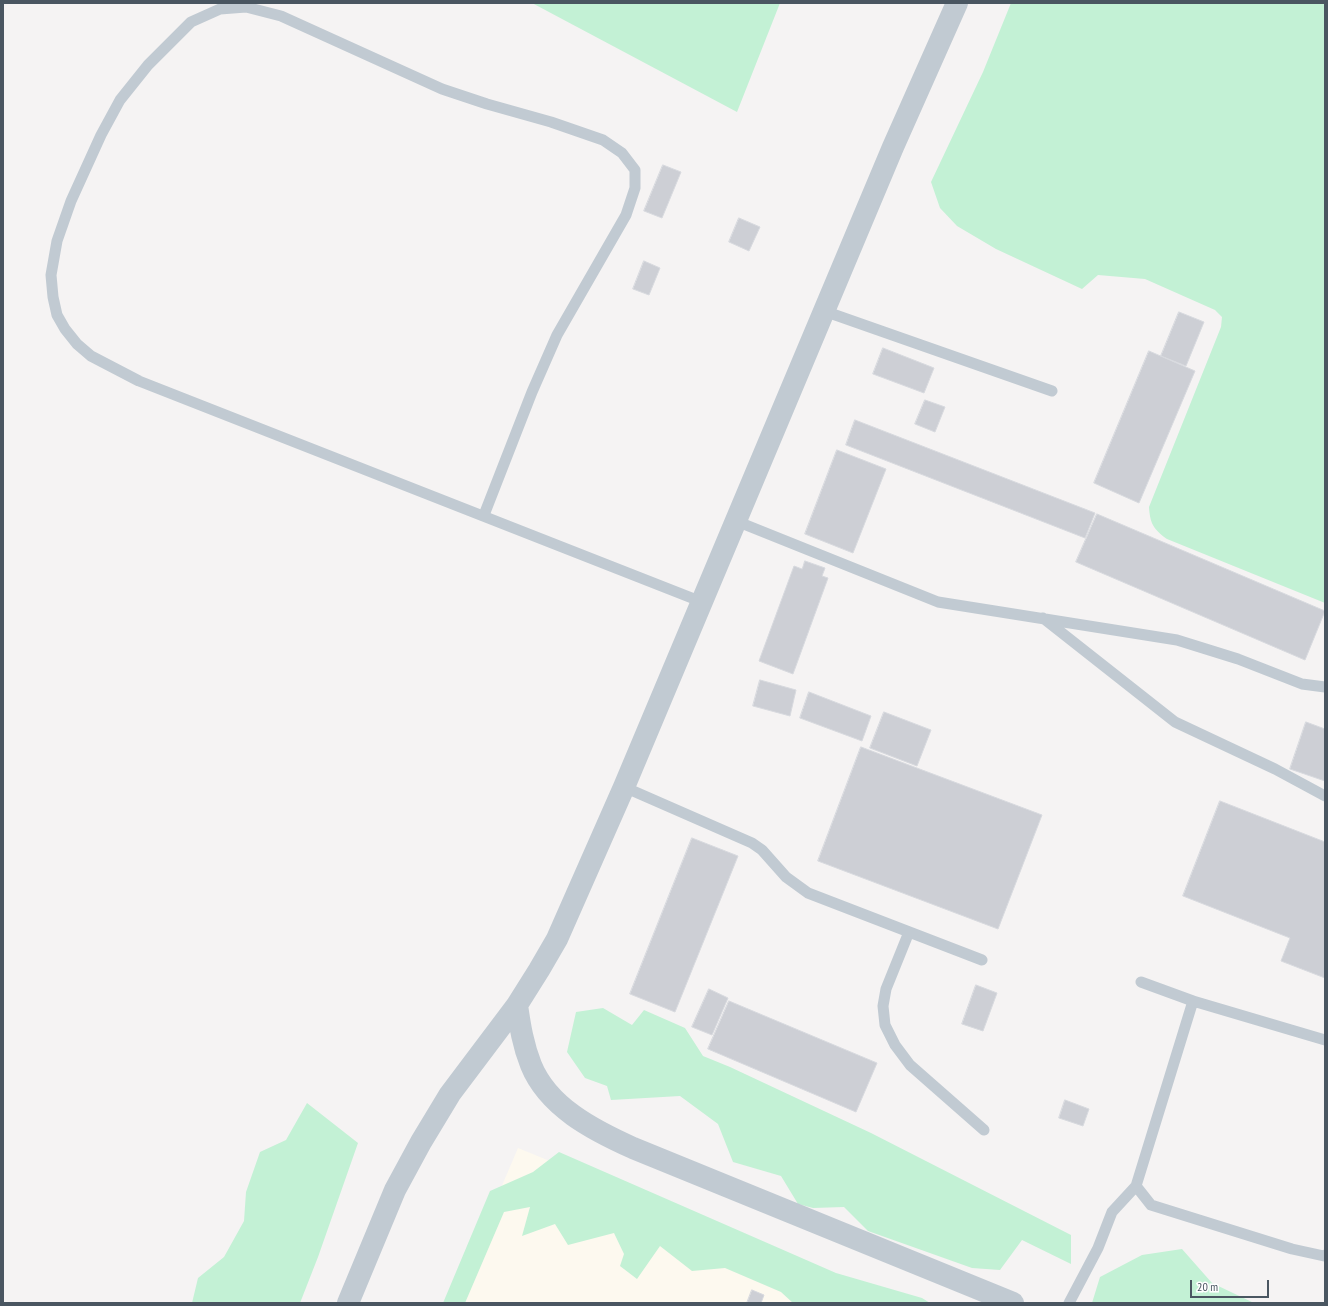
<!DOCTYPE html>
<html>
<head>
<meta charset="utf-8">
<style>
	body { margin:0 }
	#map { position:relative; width:1328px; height:1306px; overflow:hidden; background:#f5f3f3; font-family:"PT Sans Narrow",sans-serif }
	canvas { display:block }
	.frame { position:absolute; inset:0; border:4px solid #4a5661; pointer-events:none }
	.scale { position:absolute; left:1190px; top:1280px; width:79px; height:18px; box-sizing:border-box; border:2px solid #4a5661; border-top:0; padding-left:5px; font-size:12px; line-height:14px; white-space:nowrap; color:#4a5661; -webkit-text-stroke:3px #fff; paint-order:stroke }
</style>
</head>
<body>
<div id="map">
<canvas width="1328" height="1306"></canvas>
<div class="frame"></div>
<div class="scale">20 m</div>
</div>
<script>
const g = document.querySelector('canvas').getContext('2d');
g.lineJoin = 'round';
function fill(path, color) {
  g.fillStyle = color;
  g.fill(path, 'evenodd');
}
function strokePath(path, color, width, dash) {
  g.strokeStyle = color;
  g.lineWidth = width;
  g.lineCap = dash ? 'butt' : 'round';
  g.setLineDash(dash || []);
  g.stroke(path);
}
fill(new Path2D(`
	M518,1148L897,1303H452Z`), '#fdf9ef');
fill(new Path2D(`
	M532,3H780L737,112Z
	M1011,3H1325V603L1167,539C1153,529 1150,523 1149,507L1221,327L1222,317L1215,310L1145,279L1098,275L1082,289L996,249L957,226L940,208L931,182L983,72Z
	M603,1008L632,1025L644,1010L685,1028L703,1056L730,1067L871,1133L1071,1235V1264L1022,1240L1000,1270L972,1268L868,1231L844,1207L813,1208L798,1204L781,1176L733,1162L718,1124L680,1096L611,1100L607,1086L585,1078L567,1052L576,1012Z
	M307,1103L358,1143L318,1257L300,1303H192L198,1278L224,1257L244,1221L246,1192L260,1152L286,1140Z
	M559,1152L836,1273L922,1298L930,1303H793L781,1292L725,1268L692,1271L660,1246L637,1279L620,1266L624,1254L614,1233L568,1245L555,1224L522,1236L530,1207L504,1212L465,1303H443L490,1191L533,1172Z
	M1182,1249L1212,1283L1254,1303H1092L1100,1277L1142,1255Z`), '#c3f1d5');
const building = new Path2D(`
	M663,165L681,172L662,218L644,211Z
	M739,218L760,227L749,251L729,242Z
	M644,261L660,268L649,295L633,289Z
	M1179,312L1204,322L1186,366L1161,356Z
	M883,348L934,368L924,393L873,374Z
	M1149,351L1195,371L1139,503L1094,483Z
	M925,400L945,407L935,432L915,424Z
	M855,420L1095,513L1085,538L846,445Z
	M837,450L886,469L853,553L805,534Z
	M1097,514L1325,611L1305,660L1076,562Z
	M805,561L825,568L822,576L828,578L793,674L759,661L794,566L802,569Z
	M760,680L796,690L790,716L753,706Z
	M809,692L871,716L862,741L800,718Z
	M884,712L931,730L917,766L870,748Z
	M1306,722L1325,729V781L1290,769Z
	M861,747L1042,815L998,929L818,861Z
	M1220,801L1325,842V978L1281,961L1290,938L1183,896Z
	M692,838L738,856L675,1012L630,994Z
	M976,985L997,993L983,1031L962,1024Z
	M709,989L728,998L712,1035L692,1027Z
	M729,1001L877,1063L856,1112L708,1049Z
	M1065,1100L1089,1109L1083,1126L1059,1118Z
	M752,1290L764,1295L761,1303H747Z`);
fill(building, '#cdcfd5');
strokePath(building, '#d7d9de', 1);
strokePath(new Path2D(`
	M824,311L1052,391
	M484,515L532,392L557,335L626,215L635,188V170L622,153L603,140L551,122L487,104L442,89L281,16L246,7L220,9L191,22L148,65L120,100L101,135L71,201L57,241L51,275L53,297L57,315L65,329L77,344L91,356L139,381L702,602
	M736,521L938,602L1177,640L1238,659L1302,684L1325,687
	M1043,618L1175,722L1275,769L1325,796
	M624,787L752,843L762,850L786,877L808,893L982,960
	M909,932L886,989L883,1006L885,1025L895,1045L910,1065L984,1130
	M1141,982L1193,1001
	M1136,1186L1151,1205L1292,1249L1324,1256L1325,1255
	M1069,1303L1098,1248L1112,1212L1136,1186L1193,1001L1325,1040`), '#c1cad2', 11);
strokePath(new Path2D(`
	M517,1005C520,1026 523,1045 531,1065C548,1107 593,1130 633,1148L1013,1303
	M348,1303L395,1190L421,1142L450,1094L517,1005L539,970L557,939L624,787L893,147L957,3`), '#c1cad2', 22);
</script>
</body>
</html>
